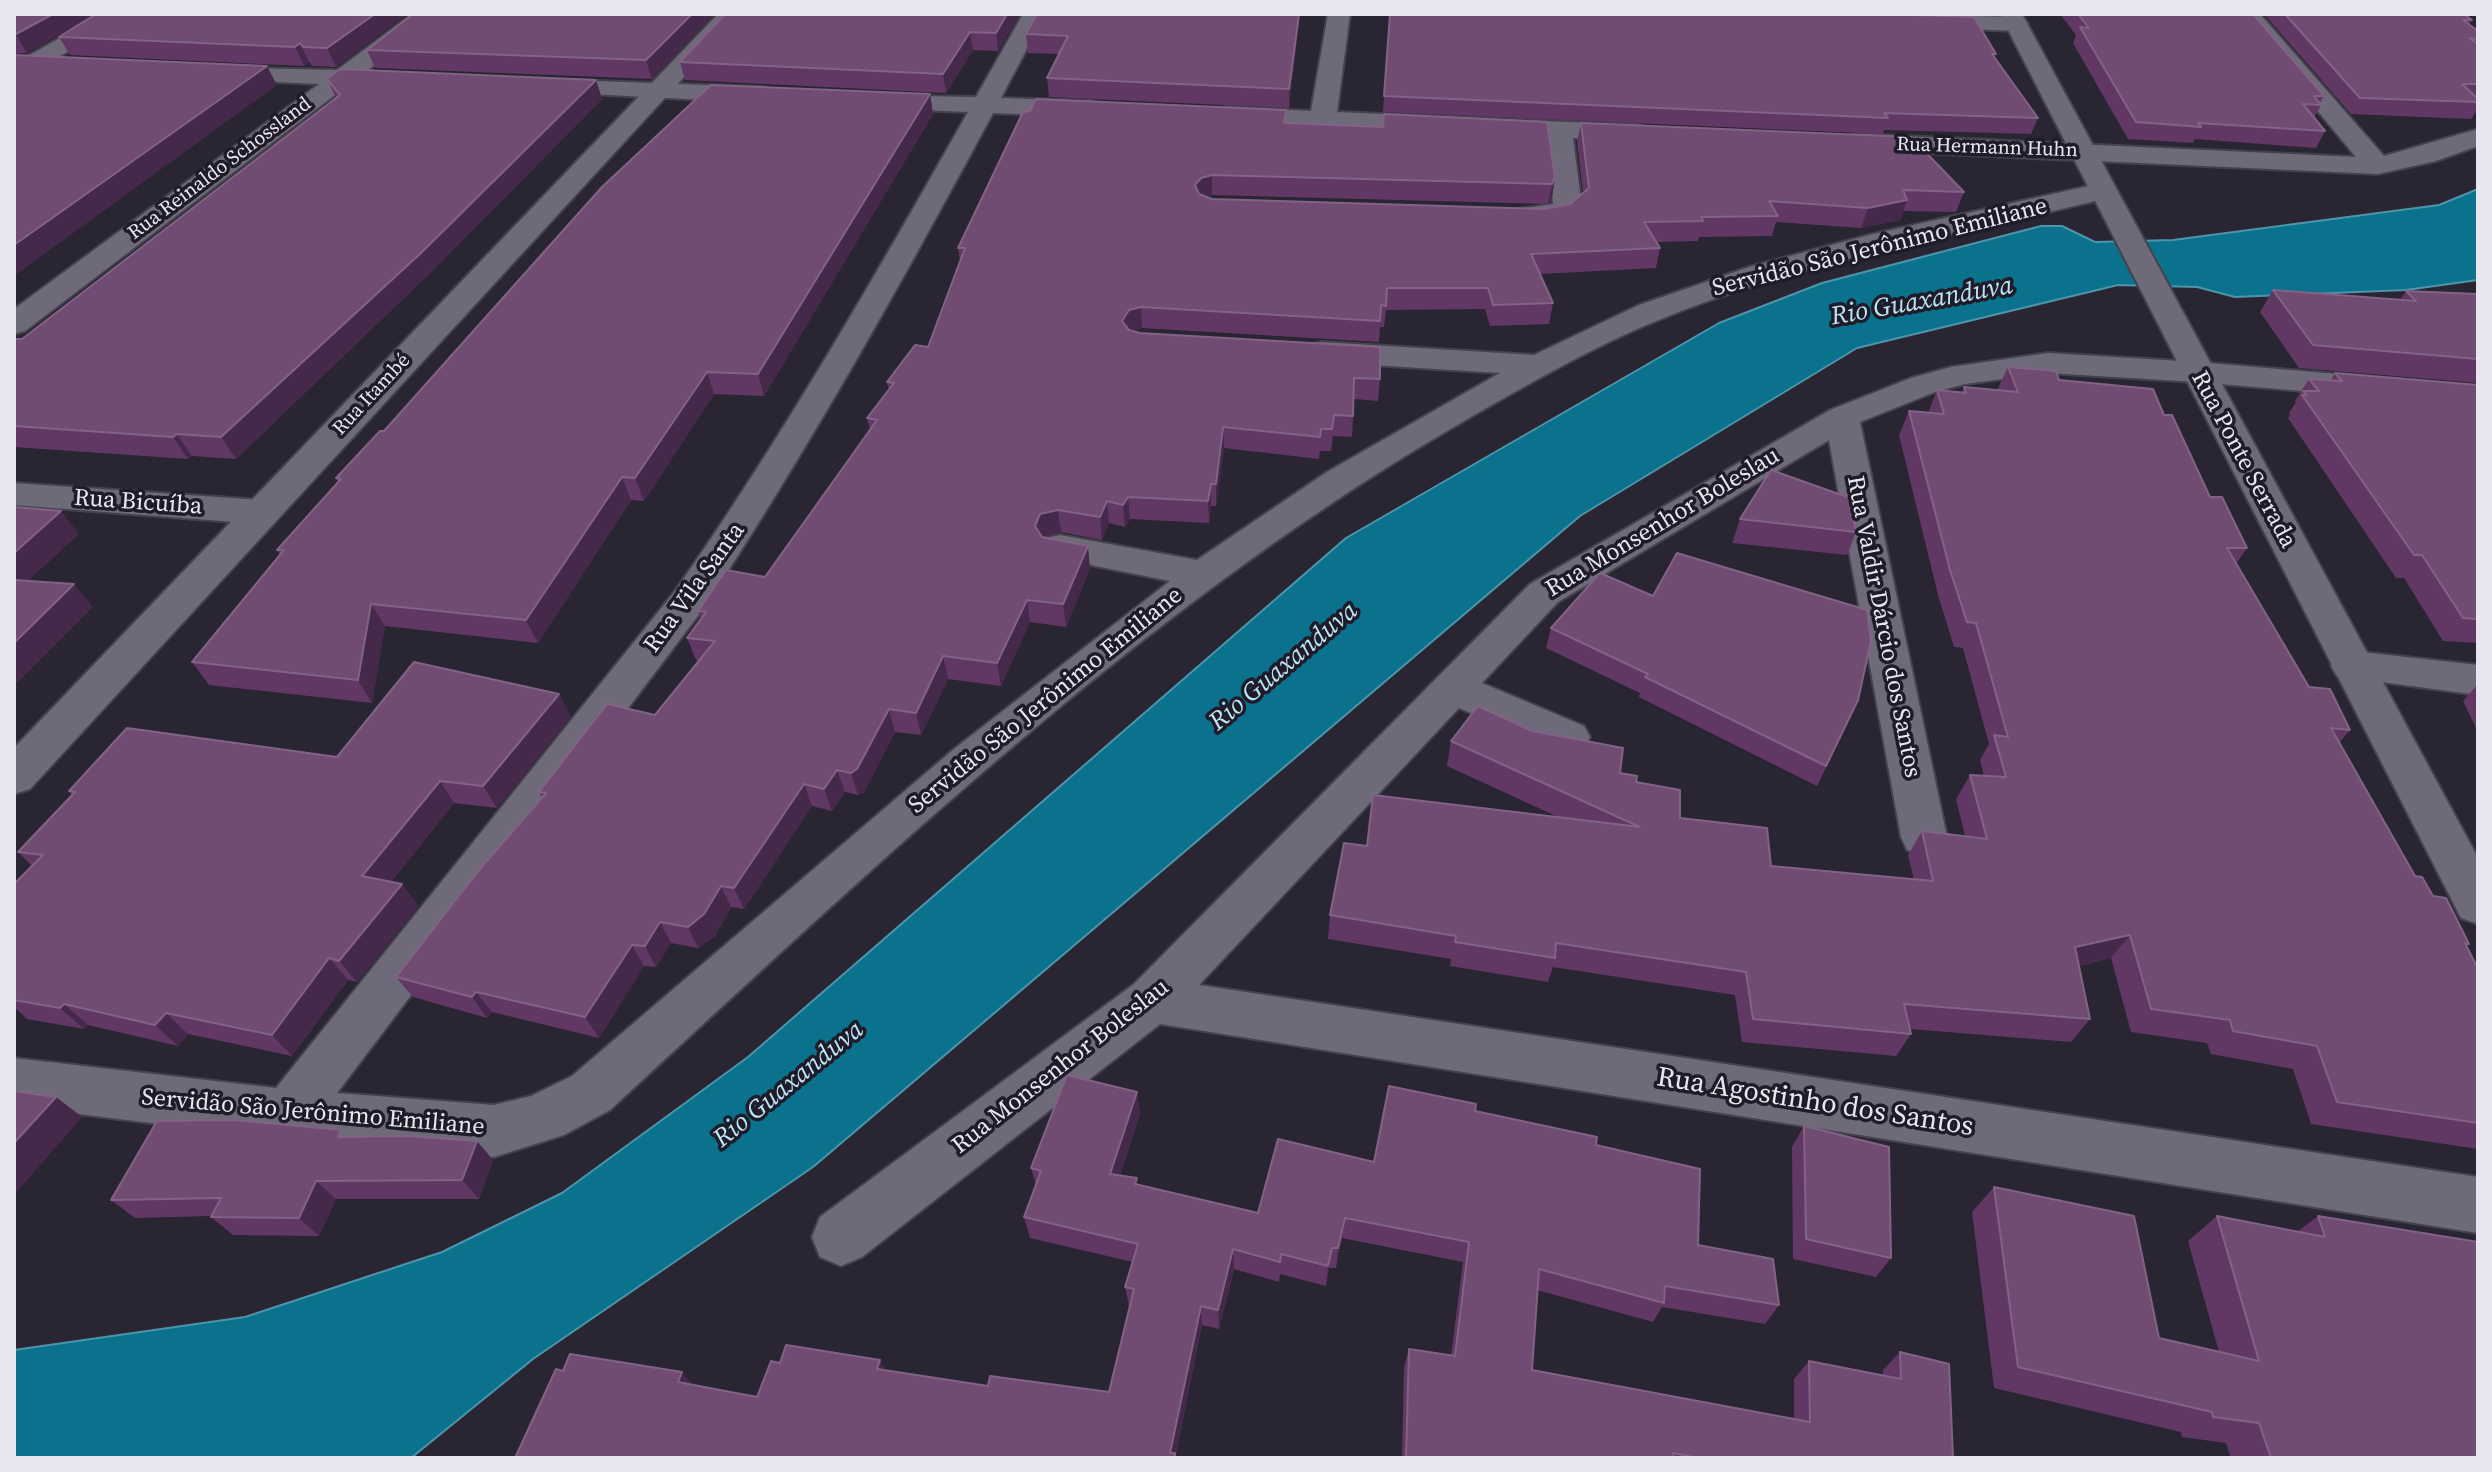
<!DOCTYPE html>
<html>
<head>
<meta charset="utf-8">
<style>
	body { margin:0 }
	#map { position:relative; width:2492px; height:1472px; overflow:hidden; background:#292533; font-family:"Source Serif 4",serif }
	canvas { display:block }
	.frame { position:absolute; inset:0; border:16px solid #e8e6ef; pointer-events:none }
</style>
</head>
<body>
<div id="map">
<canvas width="2492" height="1472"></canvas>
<div class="frame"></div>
</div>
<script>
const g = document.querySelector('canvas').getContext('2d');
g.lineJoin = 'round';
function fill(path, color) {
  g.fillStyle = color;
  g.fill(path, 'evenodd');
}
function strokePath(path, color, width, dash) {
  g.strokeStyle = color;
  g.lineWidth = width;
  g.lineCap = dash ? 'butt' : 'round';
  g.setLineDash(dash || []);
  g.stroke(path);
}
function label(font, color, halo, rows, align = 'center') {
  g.font = font + ' "Source Serif 4",serif';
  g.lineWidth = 7;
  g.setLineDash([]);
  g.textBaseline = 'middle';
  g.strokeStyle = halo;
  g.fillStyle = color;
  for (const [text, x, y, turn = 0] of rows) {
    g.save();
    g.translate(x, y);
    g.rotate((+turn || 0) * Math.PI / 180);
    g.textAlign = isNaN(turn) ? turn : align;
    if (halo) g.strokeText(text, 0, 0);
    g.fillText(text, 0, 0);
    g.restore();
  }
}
const water = new Path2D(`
	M2478,189V280L2406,290L2235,297L2197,287L2118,285L1857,348L1580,516L813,1167L533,1359L411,1458H14V1350L245,1317L442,1252L562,1193L748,1057L1346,538L1719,323L1822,283L2041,226H2062L2095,242L2173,240L2439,205Z`);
fill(water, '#0b728d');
strokePath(water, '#4d95aa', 2);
const street = new Path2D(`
	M102,14H129L23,79L14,81V64Z
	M412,14H438L367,71L400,74L403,79L400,84L348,85L25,331L14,334V309L319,84L212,79L203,77L200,72L203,67L337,70Z
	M1023,14H1045L1001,98L1091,101L1100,104L1104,109L1100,114L1091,117L993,113C902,282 809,449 703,609L337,1093L494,1105L531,1096L572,1076L954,749L1170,581L1046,556L1041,547L1046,538L1060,535L1197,560L1327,472L1500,373L1322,362L1310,359L1306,352L1310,345L1322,342L1534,355L1639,305L1749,267L1873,234L2102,183L2112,185L2116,191L2112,197C1961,234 1806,260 1661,319C1594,346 1532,382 1469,418C1150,601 880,862 610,1110L564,1135L494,1157L288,1140L14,1106V1058L276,1088L675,591C783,437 876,275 968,112L872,108L863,105L859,100L863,95L976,97Z
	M1328,14H1350L1337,112L1638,125L1647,127L1651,133L1647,139L1638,141L1573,138L1582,208C1568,228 1527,228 1506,223L1502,217L1506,211L1553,204L1547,137L1218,120L1214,115L1218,110L1227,107L1311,111Z
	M1915,14L2016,17L2024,19L2028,24L2024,29L2016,31L1918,27L1910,25L1907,20Z
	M2237,14H2260L2384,156L2478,129V146L2436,161L2378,174L1859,150L1850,148L1846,142L1850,136L1859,134L2356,157Z
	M540,79L763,87L772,90L776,95L772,100L763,103L531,91L528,86L531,81Z
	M2048,353L2197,362L2478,386V406L2197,382L2048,373L1965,384L1935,392L1860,422L1947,837L1941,850L1924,855L1907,850L1901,837L1829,440L1558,602L1482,683L1584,726L1590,737L1584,748L1568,753L1552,748L1459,708L1199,985L2478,1177V1233L1160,1024L862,1257L841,1266L820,1257L812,1237L820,1217L1134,984L1530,584L1830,410L1911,378L1951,367Z
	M14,483L261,500L274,504L280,512L274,520L261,524L14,505Z
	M2352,651L2478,665V695L2337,676L2331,666L2337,656Z`);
const secondary = new Path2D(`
	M718,14H742L30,789L14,794V748Z
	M2000,14H2022L2478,858V924L2461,918Z`);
strokePath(street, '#45424d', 4);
strokePath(secondary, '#45424d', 4);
fill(street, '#6e6a7a');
fill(secondary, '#6e6a7a');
fill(new Path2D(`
	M14,14H407L336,67L312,66L309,62L304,66L70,55L59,37L96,14L27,53L14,54Z
	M714,14L652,79L375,68L367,50Z
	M1020,14L998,51L973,50L946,93L685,80L680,62Z
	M1037,14H1300L1289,108L1049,97L1047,78L1059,54L1028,53L1026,34Z
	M1390,14L1996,54L1994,58L2038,118L2031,134L1884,130L1883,134L1383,112Z
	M2060,14H2253L2324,96L2320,103L2321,105L2314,118L2325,131L2316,148L2195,139L2193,143L2128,139L2073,43L2076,35Z
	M2264,14H2464L2472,20L2469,24L2478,31V109L2471,119L2351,114Z
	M327,79L596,80L602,99L430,273L236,459L192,456L188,459L14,447V339H22L336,98Z
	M930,94L933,114L764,396L714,394L644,501L631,500L538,643L385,626L372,703L209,685L192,662L280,555L277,550L338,482L336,478L384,431Z
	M1285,123L1555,177L1552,197L1548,204L1212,195L1206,197L1212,199L1544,209L1570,204L1583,192L1577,142L1581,123L1964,192L1956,212L1903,211L1900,220L1861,228L1776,222L1772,236L1699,237L1698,241L1657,242L1660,248L1656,268L1540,274L1553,303L1549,324L1490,326L1485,309L1386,310L1384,327H1380L1379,342L1142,328L1132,331L1380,379L1378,401L1354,399L1352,437L1333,436L1331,451H1320L1319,459L1224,448L1216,506H1211L1209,523L1130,519L1125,527L1109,523L1102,540L1061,532L1043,537L1090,568L1066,627L1030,622L1001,686L948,679L921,735L895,732L864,792L858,795L845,792L832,811L812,806L744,909L731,907L715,936L698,948L671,943L656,967L644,966L599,1038L492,1012L487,1018L413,997L396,977L542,798L539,792L655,715L699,661L696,660L687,638L701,619L698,611L765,577L870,430L867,418L889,390L887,382L928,347L960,260L958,248Z
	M2273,290L2400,300L2406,291L2478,294V383L2299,368L2260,312Z
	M2008,367L2059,380L2164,415L2210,497L2247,548L2236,564L2309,687L2350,730L2339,743L2415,876L2469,944L2466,946L2478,969V1149L2311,1124L2293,1069L2211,1054L2207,1043L2131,1032L2111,958L2079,966L2090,1019L2071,1042L1910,1029L1911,1034L1896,1056L1742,1042L1735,995L1553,967L1548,982L1450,966L1451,959L1328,939L1330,915L1367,846L1558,817L1447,766L1451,741L1620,773L1636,782L1680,818L1771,866L1914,879L1908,855L1922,831L1965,836L1956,799L1970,775L1984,776L1980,760L1989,744L1963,648L1954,647L1938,595L1899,435L1909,411L1928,413L1937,390L1961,393L1964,387L1997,390Z
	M2335,373L2478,385V643L2443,641L2404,578H2396L2288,418L2290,415L2289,413L2296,402L2295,401L2309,379L2331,380Z
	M1740,519L1856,532L1847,555L1732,543Z
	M1551,628L1849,720L1817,786L1639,697L1640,693L1546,648Z
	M2478,684V732L2463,701Z
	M571,716L497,808L454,803L391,882L402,884L418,906L357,982L348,980L292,1056L188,1034L178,1046L88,1025L84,1029L27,1019L14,1007V884L32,866L18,852L72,795L69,791L337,757Z
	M1137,1092L1140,1114L1120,1176L1138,1185L1258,1213L1374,1162L1475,1111L1596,1145L1698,1245L1779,1305L1765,1324L1662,1307L1653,1322L1537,1290L1532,1370L1794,1419V1379L1809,1361L1883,1376V1370L1900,1352L1953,1458H1402L1404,1367L1409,1349L1451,1356L1463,1262L1342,1238L1336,1268H1329L1326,1286L1280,1274L1279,1282L1234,1269L1219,1329L1202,1325L1176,1454L563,1371L693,1385L757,1397L780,1363L886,1370L988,1386L1109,1392L1130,1307L1129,1306L1125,1287L1133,1262L1030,1238L1024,1217L1036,1185L1031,1168Z
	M1804,1126L1891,1258L1876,1277L1793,1259L1792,1147Z
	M347,1136L493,1160L479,1199H336L319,1236L233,1235L211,1217V1216L135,1218L111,1200Z
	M1994,1187L2159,1338L2219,1352L2188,1241L2217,1216L2297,1232L2318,1216L2478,1458H2231L2226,1443L2182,1437L2181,1432L1994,1388L1972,1212Z`), '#613864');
fill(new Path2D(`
	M53,14H96L27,53L16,35Z
	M375,14H407L336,67L327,48Z
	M692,14H714L652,79L646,60Z
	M1007,14H1020L998,51L996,33Z
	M1299,14H1300L1289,108V89Z
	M970,32L973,50L946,93L943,74Z
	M300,43L309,62L304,66L295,47Z
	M267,66L277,85L14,276V245Z
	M596,80L602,99L430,273L236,459L221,437Z
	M930,94L933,114L764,396L758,374Z
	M1212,175V195L1201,198L1195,185L1201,178Z
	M1555,177L1552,197L1548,204L1552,184Z
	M1907,200L1900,220L1861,228L1868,208Z
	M1141,307L1142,328L1130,331L1122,321L1129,310Z
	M707,372L714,394L644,501L635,478Z
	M1223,427L1224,448L1216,506V484Z
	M177,434L192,456L188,459L173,437Z
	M622,477L631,500L538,643L526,620Z
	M1211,484V506L1209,523L1208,501Z
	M1128,497L1130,519L1125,527L1123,505Z
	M1107,501L1109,523L1102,540L1100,517Z
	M1058,510L1061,532L1043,537L1038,548L1035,526L1040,514Z
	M61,511L79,534L14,594V553Z
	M1088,546L1090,568L1066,627L1063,604Z
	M74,584L93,607L14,686V643Z
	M1027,600L1030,622L1001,686L997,663Z
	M371,604L385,626L372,703L358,680Z
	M943,656L948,679L921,735L916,713Z
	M559,694L571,716L497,808L483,786Z
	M889,709L895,732L864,792L858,795L851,773Z
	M837,770L845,792L832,811L824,789Z
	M440,781L454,803L378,898L362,876Z
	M804,784L812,806L744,909L734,888Z
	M402,884L418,906L357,982L339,961Z
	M721,886L731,907L715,936L698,948L688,927Z
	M660,922L671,943L656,967L645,946Z
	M2130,935L2111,958L2057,971L2075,947Z
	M632,945L644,966L599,1038L585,1017Z
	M329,958L348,980L292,1056L272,1035Z
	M476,992L492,1012L487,1018L472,997Z
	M64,1004L88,1025L84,1029L60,1008Z
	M166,1013L188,1034L178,1046L155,1025Z
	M1137,1092L1140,1114L1114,1195L1110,1174Z
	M56,1097L82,1117L16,1193L14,1191V1143Z
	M477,1141L493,1160L479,1199L462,1180Z
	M316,1181L336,1199L319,1236L299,1218Z
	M1345,1218L1342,1238L1336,1268L1338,1248Z
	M1332,1248L1329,1268L1326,1286L1328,1266Z
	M1233,1249L1234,1269L1219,1329L1218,1310Z
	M1201,1306L1202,1325L1176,1454V1458H1175L1170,1453Z
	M880,1360L890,1378L877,1369Z
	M682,1372L697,1390L678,1382Z`), '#45294a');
const building = new Path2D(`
	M14,14H53L14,35Z
	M96,14H375L327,48L303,47L300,43L295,47L59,37Z
	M413,14H692L646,60L367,50Z
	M725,14H1007L996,33L970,32L943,74L680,62Z
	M1037,14H1299L1289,89L1047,78L1068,36L1026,34Z
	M1390,14H1883L1974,17L1996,54H1992L2038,118L1884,113L1888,118L1384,96Z
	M2078,14H2253L2324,96H2314L2321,105L2303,104L2325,131L2198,123L2201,127L2136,122L2080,27L2089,28Z
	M2285,14H2464L2472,20H2463L2478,31V39L2470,38L2478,44V84H2462L2478,99V102L2360,98Z
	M14,55L267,66L14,245Z
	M340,69L596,80L421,253L221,437L177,434L173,437L14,426V339H22L340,95L327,79Z
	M711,85L930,94L758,374L707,372L635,478L622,477L526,620L371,604L358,680L192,662L284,550H277L341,479L336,478L380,431H384L602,187Z
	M1036,99L1286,110L1284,123L1383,127L1384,114L1547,122L1555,177L1552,184L1212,175L1201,178L1195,185L1199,194L1212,199L1544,209L1570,204L1589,188L1581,123L1911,137L1964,192L1903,190L1907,200L1868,208L1769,201L1778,216L1701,217L1703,221L1644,222L1660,248L1531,254L1553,303L1493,305L1488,288H1387L1386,306L1381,305L1380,321L1141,307L1129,310L1122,321L1129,330L1140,333L1380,347V379L1354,378L1353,416L1334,415L1332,429H1321L1320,437L1223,427L1216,484H1211L1208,501L1128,497L1123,505L1107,501L1100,517L1058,510L1040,514L1035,526L1042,537L1088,546L1063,604L1027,600L997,663L943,656L916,713L889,709L857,769L851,773L837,770L824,789L804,784L734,888L721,886L704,914L688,927L660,922L645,946L632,945L585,1017L476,992L472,997L396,977L479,870L546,793L539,792L607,704L655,715L715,641L687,638L706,612L698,611L726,570L765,577L877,420L867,418L894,383L887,382L915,345L928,347L965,248H958L1023,112L1030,111Z
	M2273,290L2416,301L2406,291L2478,294V359L2313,345Z
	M2008,367L2056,371L2059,380L2153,389L2164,415H2172L2210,497H2222L2247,548H2227L2309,687L2330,689L2350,730L2331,728L2415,876L2422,877L2433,896L2446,898L2469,944L2465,943L2478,969V1123L2337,1102L2317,1046L2233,1031L2230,1020L2151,1009L2130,935L2075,947L2090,1019L1904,1004L1911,1034L1753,1019L1746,972L1556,943L1555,958L1455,942L1456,936L1330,915L1344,843L1367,846L1373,795L1640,827L1451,741L1478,706L1532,731L1623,748L1620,773L1637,776L1636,782L1680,790V818L1767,828L1771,866L1933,881L1922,831L1987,839L1970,775L2006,777L1994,735L2008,737L1976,623L1967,622L1950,570L1909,411L1944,414L1937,390L1966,393L1964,387L2018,392Z
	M2335,373L2478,385V619L2463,618L2422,555H2414L2302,395H2307L2303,391H2319L2309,379L2342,381Z
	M1771,470L1850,498L1856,532L1740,519Z
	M14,507L61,511L14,553Z
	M1677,553L1867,610L1871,641L1858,700L1826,766L1645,677L1648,674L1551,628L1600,573L1653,596Z
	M14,580L74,584L14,643Z
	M414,662L559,694L483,786L440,781L362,876L402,884L339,961L329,958L272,1035L166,1013L155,1025L64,1004L60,1008L14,1000V884L43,855L18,852L75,792L69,791L127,728L337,757Z
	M1067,1075L1137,1092L1110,1174L1137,1178L1135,1184L1258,1213L1278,1139L1374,1162L1389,1086L1476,1104L1475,1111L1597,1137L1596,1145L1700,1169L1698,1245L1773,1259L1779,1305L1665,1286L1664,1303L1539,1269L1532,1370L1810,1422L1809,1361L1901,1379L1900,1352L1949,1364L1953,1458H1698L1673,1453L1674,1458H1406L1409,1349L1455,1356L1469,1242L1345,1218L1338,1248H1332L1328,1266L1281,1254L1280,1262L1233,1249L1218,1310L1201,1306L1170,1453H1175V1458H515L556,1369L563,1371L570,1354L682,1372L678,1382L757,1397L771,1361L780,1363L786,1345L880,1360L877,1369L988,1386L990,1376L1109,1392L1134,1289L1125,1287L1138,1244L1024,1217L1041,1171L1031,1168Z
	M14,1091L56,1097L14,1143Z
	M234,1120L341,1130L338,1137L408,1136L477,1141L462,1180L316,1181L299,1218L211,1217L221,1198L111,1200L157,1121Z
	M1804,1126L1889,1147L1891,1258L1806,1239Z
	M1994,1187L2134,1216L2159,1338L2259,1361L2217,1216L2325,1237L2318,1216L2478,1242V1458H2271L2259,1423L2213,1417L2212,1412L2018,1367Z`);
fill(building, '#704b72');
strokePath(building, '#826386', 2);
label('20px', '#e8e6ef', '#1f1b29', [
	["Rua Hermann Huhn",1987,148,2],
	["Rua Reinaldo Schossland",220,169,-37],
	["Rua Itambé",372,395,-47]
]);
label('24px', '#e8e6ef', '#1f1b29', [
	["Servidão São Jerônimo Emiliane",1880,248,-14],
	["Rua Ponte Serrada",2243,460,62],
	["Rua Bicuíba",138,503,4],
	["Rua Monsenhor Boleslau",1663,523,-31],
	["Rua Vila Santa",695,588,-54],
	["Rua Valdir Dárcio dos Santos",1883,627,79],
	["Servidão São Jerônimo Emiliane",1046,701,-39],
	["Rua Monsenhor Boleslau",1061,1067,-38],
	["Servidão São Jerônimo Emiliane",313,1113,5]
]);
label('italic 26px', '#bce6f6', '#1f1b29', [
	["Rio Guaxanduva",1922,302,-10],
	["Rio Guaxanduva",1284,667,-40],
	["Rio Guaxanduva",789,1085,-39]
]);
label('28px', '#e8e6ef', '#1f1b29', [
	["Rua Agostinho dos Santos",1815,1103,9]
]);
</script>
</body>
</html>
